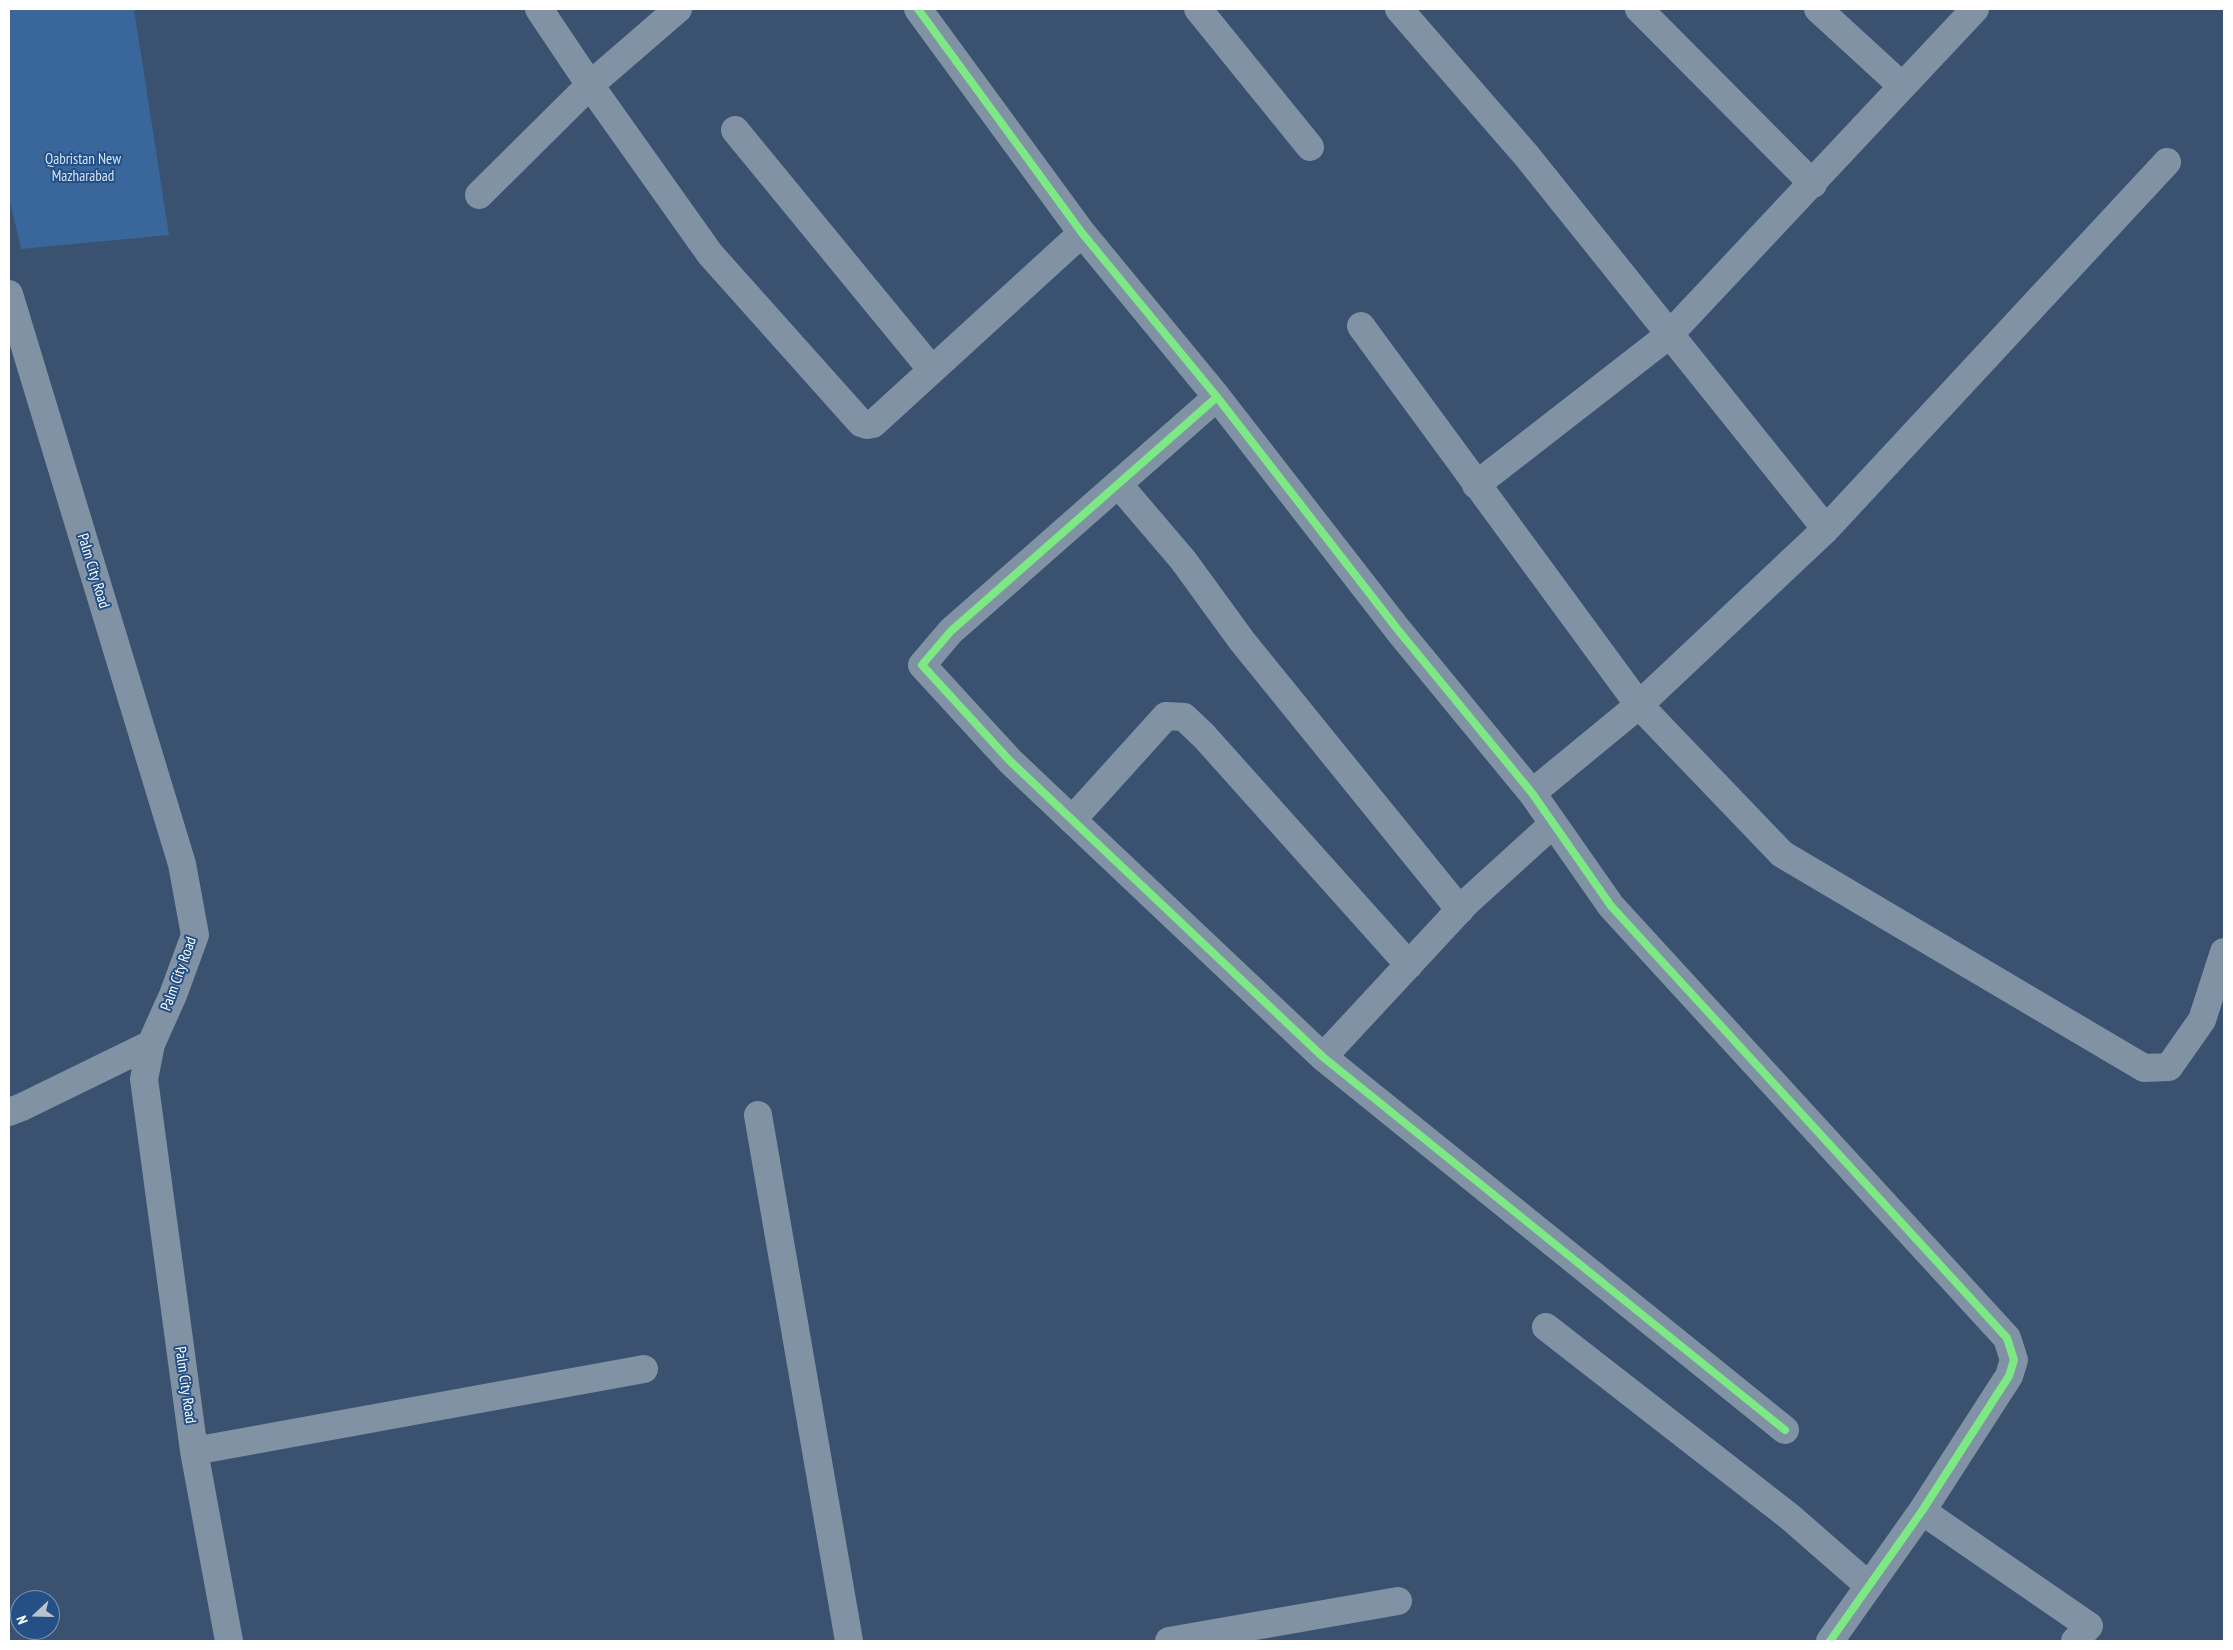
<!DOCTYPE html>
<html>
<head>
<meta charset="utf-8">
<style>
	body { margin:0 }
	#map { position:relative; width:2233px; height:1650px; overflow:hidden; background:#3a5270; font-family:"PT Sans Narrow",sans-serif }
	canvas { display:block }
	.frame { position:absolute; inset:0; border:10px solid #fff; pointer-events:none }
	.north { position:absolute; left:10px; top:1590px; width:50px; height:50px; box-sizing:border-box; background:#245086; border:1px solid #7c96b6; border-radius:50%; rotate:249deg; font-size:14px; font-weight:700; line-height:20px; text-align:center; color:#fff }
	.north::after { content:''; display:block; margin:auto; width:18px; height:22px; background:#bac2cd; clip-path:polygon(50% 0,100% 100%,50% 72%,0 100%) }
</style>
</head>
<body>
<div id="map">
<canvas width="2233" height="1650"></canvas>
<div class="frame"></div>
<div class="north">N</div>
</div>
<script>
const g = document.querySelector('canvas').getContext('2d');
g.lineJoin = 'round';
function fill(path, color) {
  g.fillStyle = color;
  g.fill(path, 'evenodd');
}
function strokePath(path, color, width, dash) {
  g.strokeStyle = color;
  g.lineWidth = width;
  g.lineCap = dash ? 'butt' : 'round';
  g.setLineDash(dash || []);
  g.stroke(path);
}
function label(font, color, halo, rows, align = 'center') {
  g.font = font + ' "PT Sans Narrow",sans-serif';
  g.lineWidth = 4;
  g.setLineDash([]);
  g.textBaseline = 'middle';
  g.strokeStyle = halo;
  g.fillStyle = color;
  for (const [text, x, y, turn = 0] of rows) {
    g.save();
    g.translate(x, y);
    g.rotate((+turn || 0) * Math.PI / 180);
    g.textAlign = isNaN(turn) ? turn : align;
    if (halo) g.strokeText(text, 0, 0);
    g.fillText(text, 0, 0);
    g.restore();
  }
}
fill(new Path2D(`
	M9,9H134L169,235L21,249L9,197Z`), '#39669b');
strokePath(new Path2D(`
	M539,9L590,85L710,254L861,423L867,425L873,424L1082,233
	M918,9L1082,233L1217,397L1398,630L1532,793L1611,906L2007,1338L2014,1360L2009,1376L1922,1511L1830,1641
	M1198,9L1310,147
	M1399,9L1526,155L1826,529
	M1639,9L1813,184
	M1818,9L1902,86
	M735,130L932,370
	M479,195L590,85L678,9
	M9,294L182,864L195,935L173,995L151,1044L144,1079L194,1451L229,1641
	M1361,326L1639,705L1782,854L2144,1068L2169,1067L2202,1020L2224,952
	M1217,397L951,631L922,665L1010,761L1323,1057L1785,1430
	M1119,485L1183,560L1242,641L1460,910
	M1476,485L1669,335L1975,9
	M1532,793L1639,705L1826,529L2167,162
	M1072,820L1166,716L1184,717L1204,736L1409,965
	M1323,1057L1466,903L1553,824
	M9,1112L22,1107L151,1044
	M758,1115L849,1641
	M1546,1327L1790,1517L1869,1586
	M194,1451L644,1369
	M1922,1511L2089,1626L2075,1641
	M1169,1641L1398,1601`), '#8192a5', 28);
strokePath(new Path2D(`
	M918,9L1082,233L1217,397L1398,630L1532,793L1611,906L2007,1338L2014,1360L2009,1376L1922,1511L1830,1641
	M1217,397L951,631L922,665L1010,761L1323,1057L1785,1430`), '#7ce984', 8);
label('15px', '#d2e3f7', '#245086', [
	["Qabristan New",83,160],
	["Mazharabad",83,177]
]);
label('15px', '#fff', '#245086', [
	["Palm City Road",93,571,73],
	["Palm City Road",179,974,-70],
	["Palm City Road",185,1385,82]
]);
</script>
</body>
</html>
